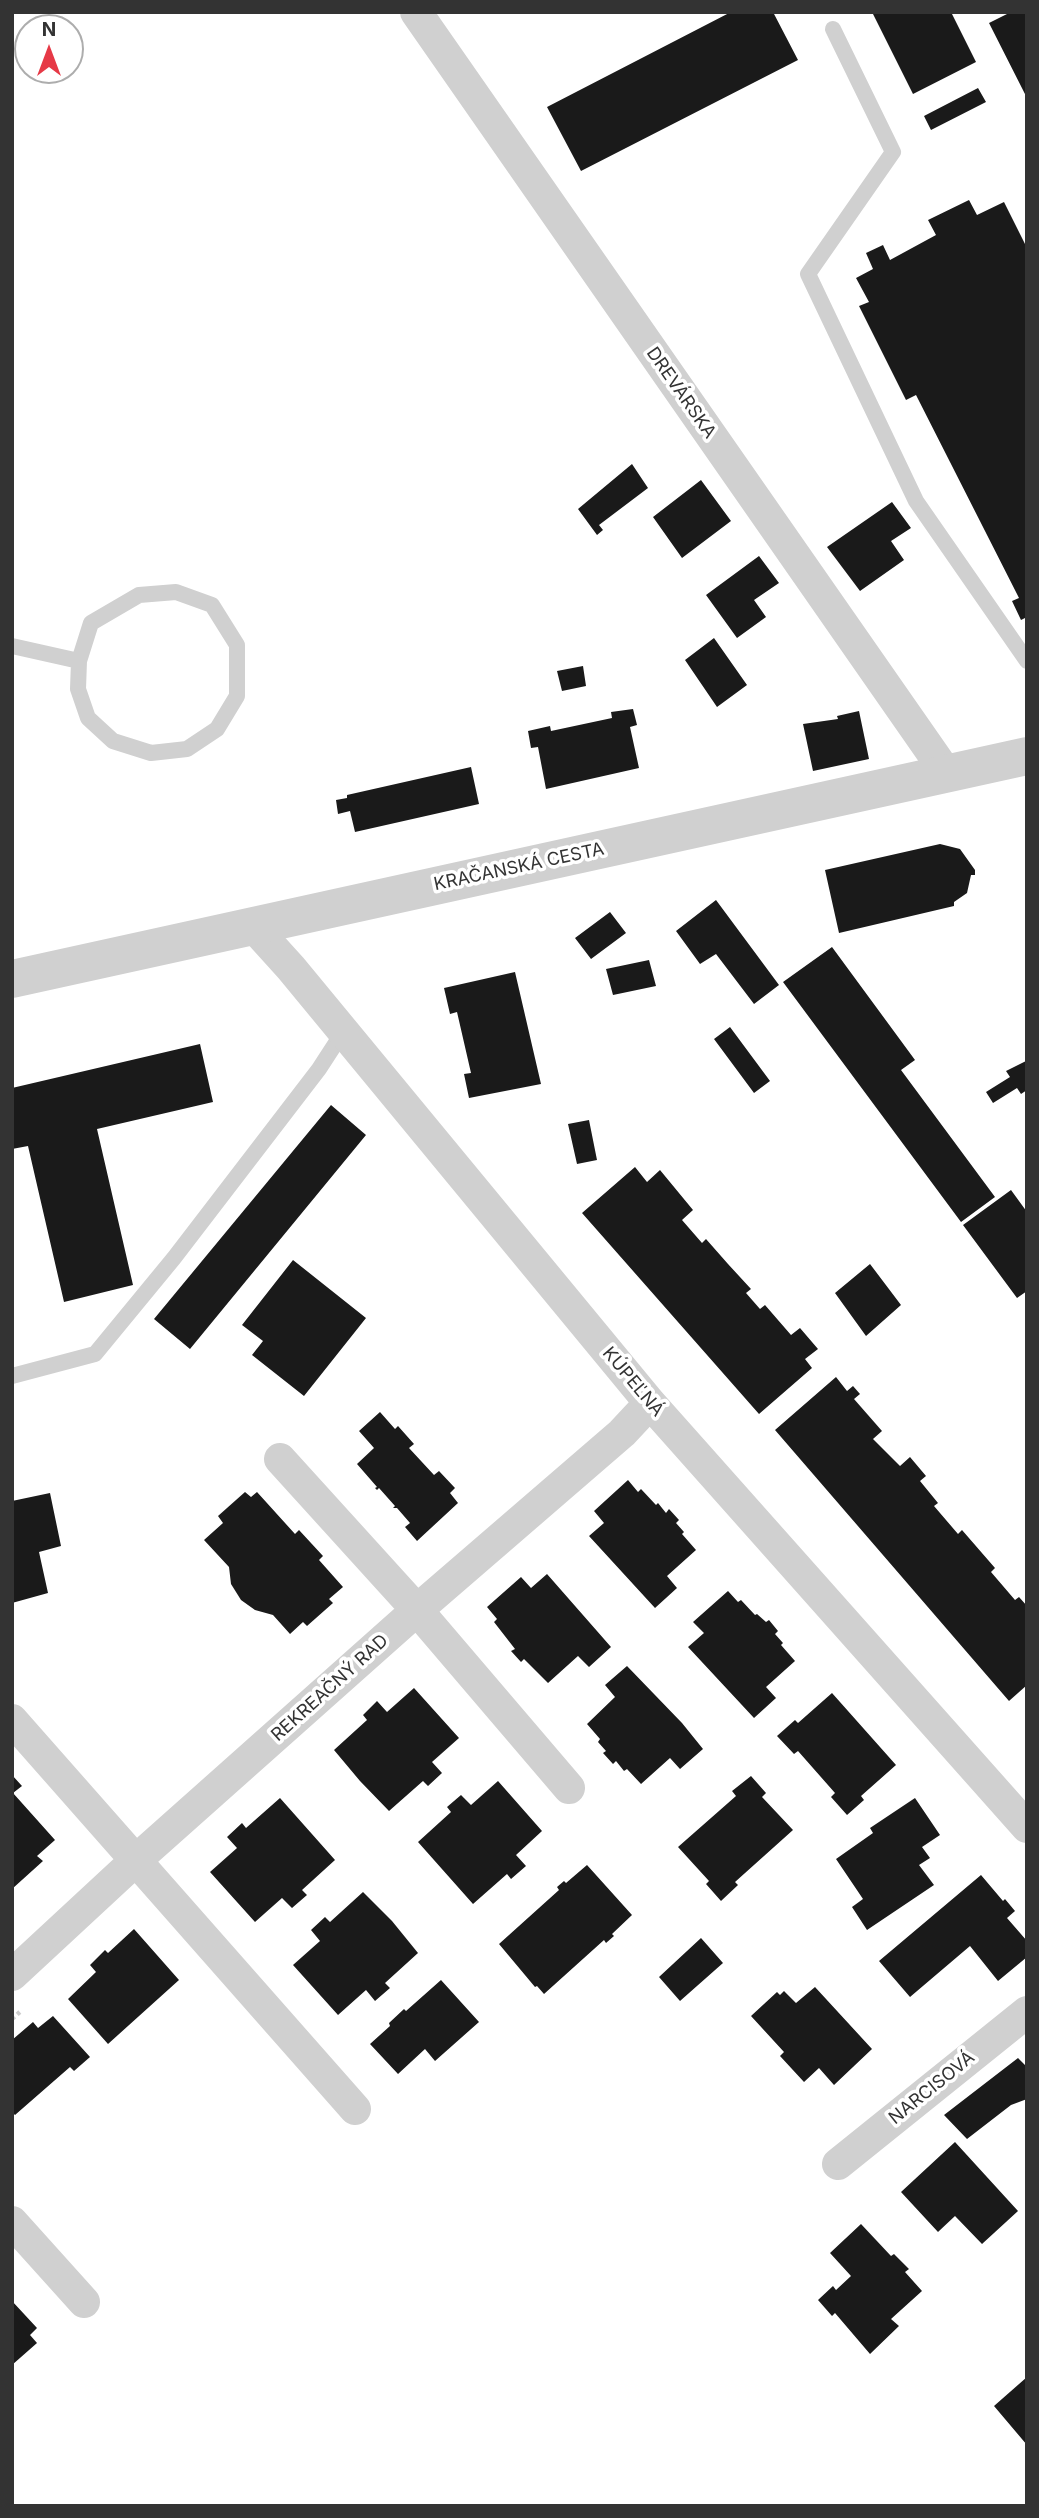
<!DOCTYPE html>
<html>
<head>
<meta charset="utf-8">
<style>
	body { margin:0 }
	#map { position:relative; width:1039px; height:2518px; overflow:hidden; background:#fff; font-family:Inter,sans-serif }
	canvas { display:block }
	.frame { position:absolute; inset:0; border:14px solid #333; pointer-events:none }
	.north { position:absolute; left:14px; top:14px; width:70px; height:70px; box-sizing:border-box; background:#fff; border:2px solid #adadad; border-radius:50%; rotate:0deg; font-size:19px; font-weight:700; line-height:28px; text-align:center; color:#333 }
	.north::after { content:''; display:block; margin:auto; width:24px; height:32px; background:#e63946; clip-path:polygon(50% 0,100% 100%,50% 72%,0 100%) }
</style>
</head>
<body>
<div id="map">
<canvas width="1039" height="2518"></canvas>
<div class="frame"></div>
<div class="north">N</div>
</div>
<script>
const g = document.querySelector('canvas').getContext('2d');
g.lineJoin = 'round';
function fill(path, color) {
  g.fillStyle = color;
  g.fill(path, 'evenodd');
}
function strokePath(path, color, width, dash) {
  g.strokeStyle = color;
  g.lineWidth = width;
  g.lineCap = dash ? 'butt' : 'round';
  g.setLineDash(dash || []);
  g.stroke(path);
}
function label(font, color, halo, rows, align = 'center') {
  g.font = font + ' Inter,sans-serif';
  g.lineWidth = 7;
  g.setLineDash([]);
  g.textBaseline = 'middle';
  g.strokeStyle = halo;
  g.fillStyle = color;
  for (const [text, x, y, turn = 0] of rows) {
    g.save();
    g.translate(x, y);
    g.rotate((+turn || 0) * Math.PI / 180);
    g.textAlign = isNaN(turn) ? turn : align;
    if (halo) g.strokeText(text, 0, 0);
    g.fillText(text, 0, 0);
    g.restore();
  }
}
fill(new Path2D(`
	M731,12H773L798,60L581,171L547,107Z
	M872,12H951L976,62L913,94Z
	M1011,12H1027V98L989,23Z
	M978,88L986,102L931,130L924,116Z
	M969,200L977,215L1004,202L1027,248V617L1021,620L1012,601L1019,598L916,395L906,400L859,306L869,302L856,278L873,269L866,253L883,245L890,260L936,235L928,220Z
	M632,464L648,488L599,525L603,530L597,535L578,509Z
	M701,480L731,521L682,558L653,517Z
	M892,502L911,528L891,541L904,560L860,591L827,547Z
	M759,556L779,583L754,600L766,617L737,638L706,595Z
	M714,638L747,685L717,707L685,660Z
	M583,666L586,686L562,691L557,671Z
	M633,709L637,725L630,727L639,768L546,789L538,747L531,748L528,731L550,726L551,731L612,718L611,712Z
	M859,711L869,759L813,771L803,724L838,719L837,716Z
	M471,767L479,804L355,832L350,811L338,814L336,800L347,798V795Z
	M940,844L960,849L975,870V875H971L967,893L954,902V906L839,933L825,870Z
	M716,900L779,985L754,1004L716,954L700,964L676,931Z
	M610,912L626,933L591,959L575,938Z
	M832,947L915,1060L901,1070L995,1197L961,1222L783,982Z
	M649,960L656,986L613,995L606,969Z
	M515,972L541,1084L469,1098L464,1074L471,1073L457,1012L450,1014L444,988Z
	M730,1027L770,1081L754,1093L714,1039Z
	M200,1044L213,1102L97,1129L133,1285L64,1302L28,1146L12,1149V1088Z
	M1026,1061L1027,1090L1021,1094L1017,1088L993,1103L986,1092L1010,1077L1006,1071Z
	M331,1105L366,1135L190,1349L154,1319Z
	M589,1120L597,1160L577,1164L568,1124Z
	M635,1167L647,1182L660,1170L693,1210L682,1220L702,1243L706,1239L728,1264L751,1289L746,1293L760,1309L765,1305L791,1335L800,1328L818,1349L805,1359L812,1368L759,1414L582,1213Z
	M1011,1190L1027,1212V1291L1017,1298L963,1225Z
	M293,1260L366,1318L304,1396L252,1355L263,1341L242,1325Z
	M870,1264L901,1305L866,1336L835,1293Z
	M836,1377L847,1391L853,1386L860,1394L854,1399L882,1431L873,1439L900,1466L910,1457L926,1476L920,1481L938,1503L934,1506L958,1534L962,1530L995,1568L991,1572L1015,1600L1019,1597L1027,1606V1685L1009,1701L775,1430Z
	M380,1412L395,1429L398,1426L414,1444L409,1448L434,1475L439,1471L455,1488L450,1493L458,1503L417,1541L405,1527L410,1523L397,1508H393L395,1506L379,1488L377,1490L375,1488L377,1487L357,1464L374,1448L359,1431Z
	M628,1480L638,1492L641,1489L656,1505L658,1503L666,1513L669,1509L679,1520L676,1523L684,1532L682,1534L696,1550L667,1576L677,1588L655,1608L589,1536L604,1523L594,1511Z
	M245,1492L251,1497L257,1492L295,1534L299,1530L323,1556L319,1560L343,1587L329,1599L333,1603L307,1626L303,1622L290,1634L273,1615L255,1610L241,1600L231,1584L229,1567L204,1540L223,1523L218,1516Z
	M50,1493L61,1546L39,1552L48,1593L12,1603V1501Z
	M547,1574L611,1647L589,1667L578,1656L548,1683L524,1659L521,1662L511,1651L515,1649L494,1622L497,1619L487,1607L521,1577L531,1588Z
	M728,1591L738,1602L741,1600L755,1615L757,1614L766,1622L769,1620L778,1631L775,1634L783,1643L781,1645L795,1661L766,1687L776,1698L754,1718L688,1647L704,1633L693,1622Z
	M627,1666L682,1723L703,1749L680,1769L670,1758L641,1784L627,1769L624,1771L616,1761L613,1764L603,1753L606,1751L598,1742L600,1739L587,1724L615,1697L605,1685Z
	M414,1688L459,1738L432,1762L442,1773L428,1786L423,1781L389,1811L360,1781L334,1750L367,1720L363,1715L377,1701L387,1712Z
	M832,1693L896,1765L861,1796L864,1800L847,1815L831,1797L835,1793L798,1751L794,1754L777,1736L795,1720L798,1723Z
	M12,1775L22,1786L13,1793L55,1840L37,1856L43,1861L12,1889Z
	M751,1776L766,1793L762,1797L793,1830L735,1882L738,1885L721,1901L706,1884L709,1881L678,1847L736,1796L732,1791Z
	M498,1781L542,1831L516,1855L526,1866L511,1879L507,1874L473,1904L418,1842L451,1812L447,1807L461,1795L471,1805Z
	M280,1798L335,1860L302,1890L307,1895L292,1908L282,1898L255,1922L210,1872L237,1848L227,1837L242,1823L246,1828Z
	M915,1798L940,1835L922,1847L930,1858L919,1865L934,1885L867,1930L852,1907L863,1899L836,1859L873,1833L870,1828Z
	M587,1865L632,1915L612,1934L614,1936L606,1943L604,1940L544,1994L537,1986L535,1987L499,1944L559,1890L557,1887L564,1881L566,1883Z
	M981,1875L1003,1901L1005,1899L1015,1911L1007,1918L1027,1941V1957L998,1981L970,1946L910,1997L879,1961Z
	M363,1892L392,1921L418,1953L385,1983L390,1988L375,2001L366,1990L338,2015L293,1965L320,1941L311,1930L325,1917L330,1922Z
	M134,1929L179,1980L108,2044L68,1999L96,1972L90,1965L105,1950L108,1953Z
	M701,1938L723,1963L680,2001L659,1977Z
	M441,1980L479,2022L435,2061L425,2049L398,2074L370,2044L390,2026L389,2023L404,2009L406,2011Z
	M815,1987L872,2049L834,2085L819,2068L804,2082L780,2056L784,2052L751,2016L777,1992L780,1995L784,1991L796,2003Z
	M53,2016L90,2057L74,2071L70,2067L15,2115L12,2112V2040L33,2022L38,2028Z
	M1018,2058L1027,2067V2099L1011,2105L967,2139L944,2115Z
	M955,2142L1018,2211L982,2244L955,2216L938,2232L901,2192Z
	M861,2224L891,2256L894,2254L909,2269L905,2272L922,2291L891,2319L899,2326L870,2354L835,2313L832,2316L818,2300L833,2286L836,2290L851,2276L830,2253Z
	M12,2301L37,2328L30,2335L37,2343L12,2365Z
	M1027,2377V2445L994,2406Z`), '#1a1a1a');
strokePath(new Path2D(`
	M12,2019L22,2010`), '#cdcdcd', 4.5, [3.5, 3.5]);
strokePath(new Path2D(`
	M833,29L893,152L808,274L916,501L1027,661
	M176,592L212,605L237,645V696L217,729L187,749L151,753L113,741L88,718L78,689L79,661L91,623L139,595Z
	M12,646L79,661
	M12,1376L95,1354L174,1258L319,1069L343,1032`), '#d0d0d0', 16);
strokePath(new Path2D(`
	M416,12L947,774
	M253,926L291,968L650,1403L1027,1827
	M280,1459L417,1610L569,1788
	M12,1720L355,2109
	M12,1975L135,1861L417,1610L622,1433L650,1403
	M838,2164L1027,2012
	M12,2222L84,2302`), '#d0d0d0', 32);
strokePath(new Path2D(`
	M12,979L1027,756`), '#d0d0d0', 38);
label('18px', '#333', '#fff', [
	["DREVÁRSKA",681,393,55],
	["KRAČANSKÁ CESTA",519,867,-12],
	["KÚPEĽNÁ",633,1382,50],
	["REKREAČNÝ RAD",330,1688,-42],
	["NARCISOVÁ",932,2088,-39]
]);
</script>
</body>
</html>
